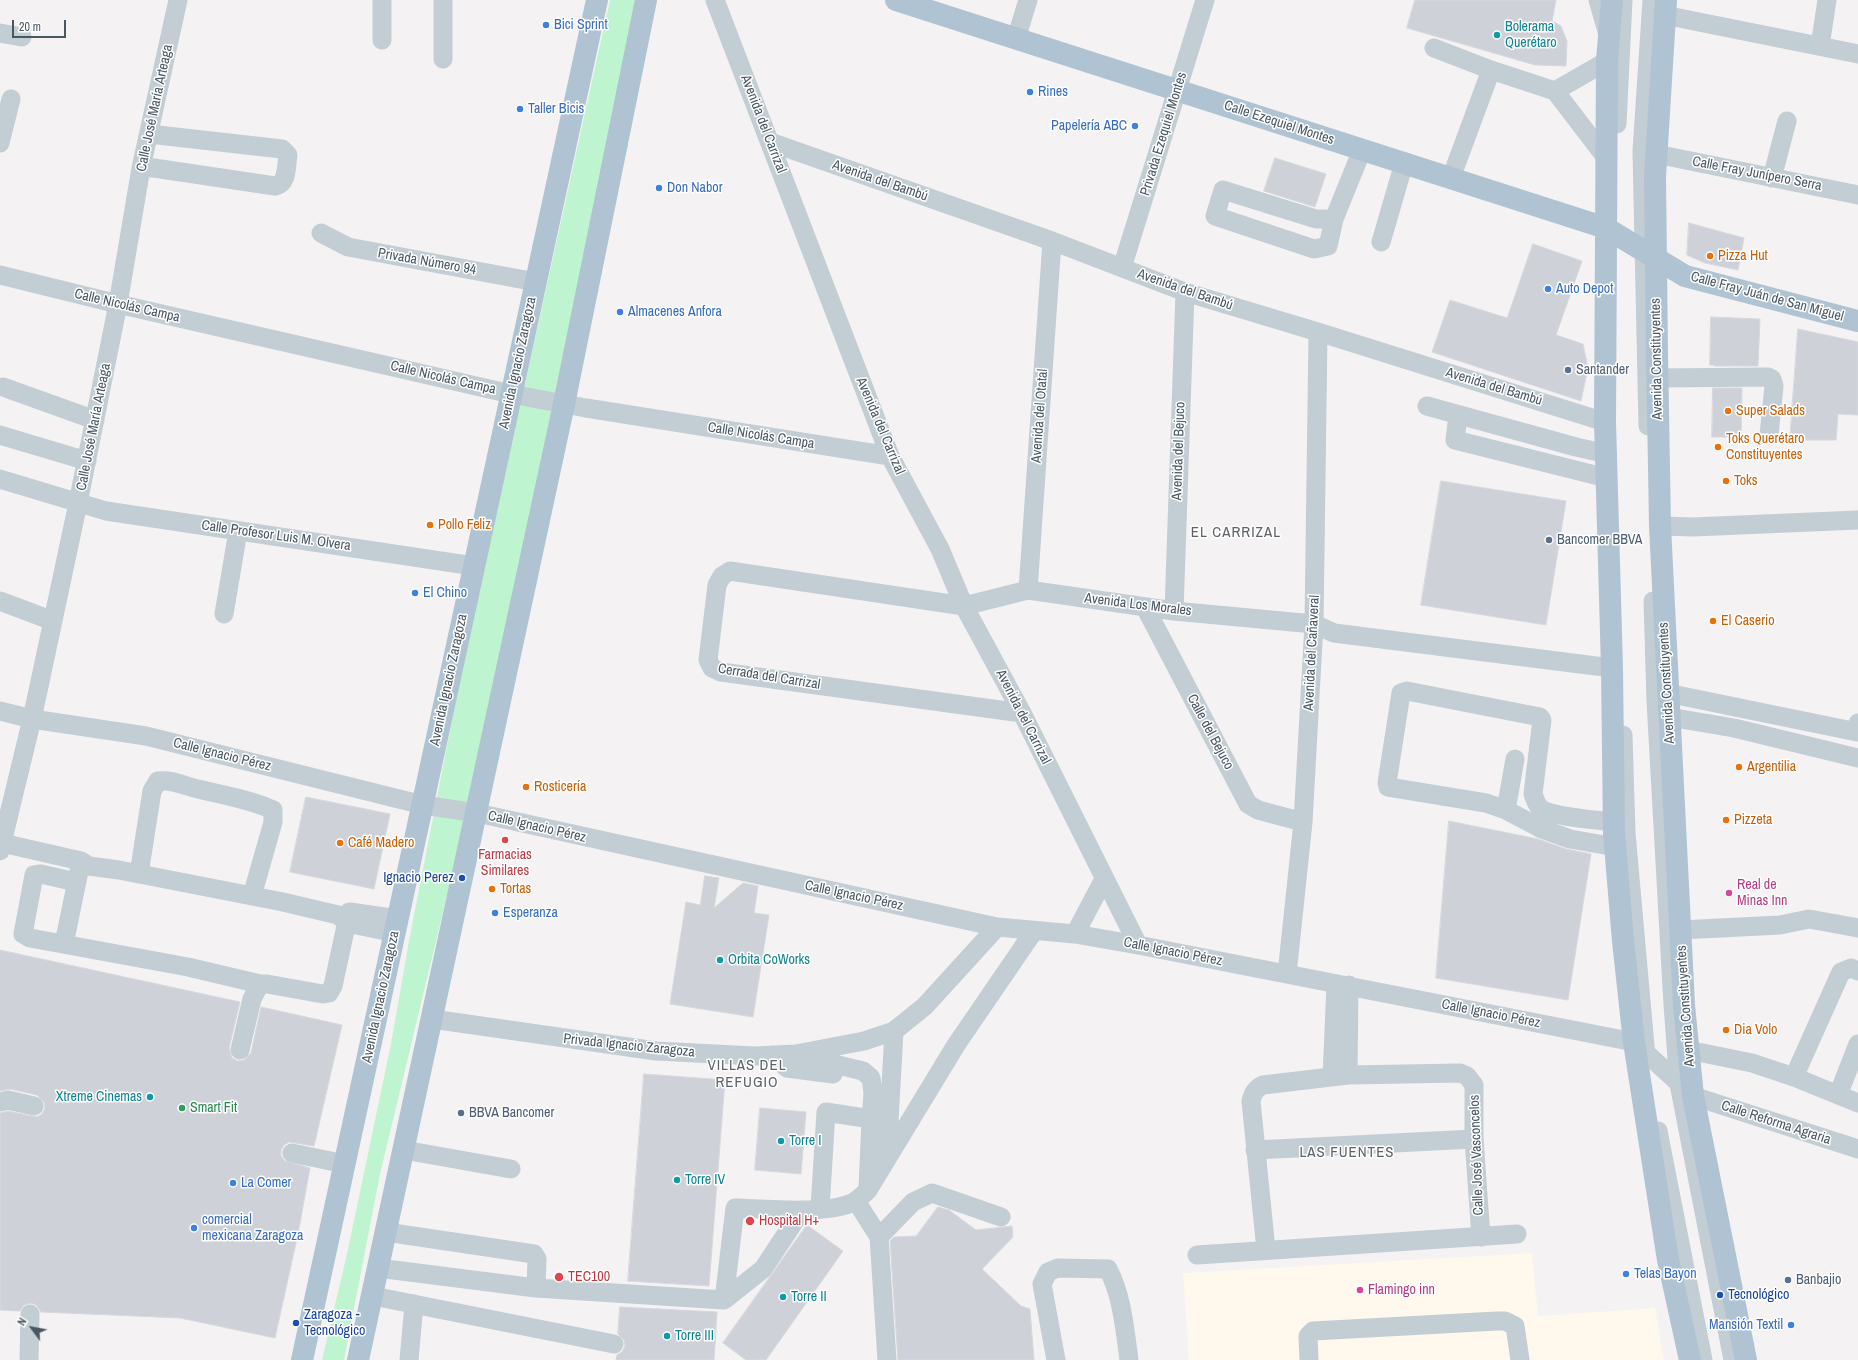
<!DOCTYPE html>
<html>
<head>
<meta charset="utf-8">
<style>
	body { margin:0 }
	#map { position:relative; width:1858px; height:1360px; overflow:hidden; background:#f4f2f2; font-family:"Archivo Narrow",sans-serif }
	canvas { display:block }
	.north { position:absolute; left:12px; top:1308px; width:40px; height:40px; -webkit-text-stroke:3px #fff; paint-order:stroke; rotate:302deg; font-size:11px; font-weight:700; line-height:16px; text-align:center; color:#485762 }
	.north::after { content:''; display:block; margin:auto; width:14px; height:18px; background:#485762; clip-path:polygon(50% 0,100% 100%,50% 72%,0 100%) }
	.scale { position:absolute; left:12px; top:20px; width:54px; height:18px; box-sizing:border-box; border:2px solid #485762; border-top:0; padding-left:5px; font-size:12px; line-height:14px; white-space:nowrap; color:#485762; -webkit-text-stroke:3px #fff; paint-order:stroke }
</style>
</head>
<body>
<div id="map">
<canvas width="1858" height="1360"></canvas>
<div class="north">N</div>
<div class="scale">20 m</div>
</div>
<script>
const g = document.querySelector('canvas').getContext('2d');
g.lineJoin = 'round';
function fill(path, color) {
  g.fillStyle = color;
  g.fill(path, 'evenodd');
}
function strokePath(path, color, width, dash) {
  g.strokeStyle = color;
  g.lineWidth = width;
  g.lineCap = dash ? 'butt' : 'round';
  g.setLineDash(dash || []);
  g.stroke(path);
}
function label(font, color, halo, rows, align = 'center') {
  g.font = font + ' "Archivo Narrow",sans-serif';
  g.lineWidth = 3;
  g.setLineDash([]);
  g.textBaseline = 'middle';
  g.strokeStyle = halo;
  g.fillStyle = color;
  for (const [text, x, y, turn = 0] of rows) {
    g.save();
    g.translate(x, y);
    g.rotate((+turn || 0) * Math.PI / 180);
    g.textAlign = isNaN(turn) ? turn : align;
    if (halo) g.strokeText(text, 0, 0);
    g.fillText(text, 0, 0);
    g.restore();
  }
}
fill(new Path2D(`
	M1532,1253L1538,1316L1655,1308L1664,1360H1189L1183,1273Z`), '#fef8ed');
fill(new Path2D(`
	M610,0H636L531,519L462,833L380,1174L344,1360H322L347,1254L391,1044L409,941L462,669Z`), '#bff4d1');
const building = new Path2D(`
	M1415,0H1556L1552,21L1561,26L1567,41L1566,66L1535,65L1407,28Z
	M1275,158L1326,174L1315,207L1264,191Z
	M1689,223L1744,238L1738,270L1705,263L1687,255Z
	M1533,244L1582,261L1556,335L1583,344L1588,368L1581,401L1432,352L1450,300L1507,318Z
	M1711,317L1760,319L1758,366H1714V365H1710Z
	M1798,329L1858,342V415L1838,414L1836,440H1790Z
	M1713,388H1742L1741,437H1712Z
	M1441,481L1566,501L1546,625L1421,605Z
	M306,797L390,814L374,889L290,872Z
	M1449,821L1538,839L1566,849L1591,854L1568,1000L1436,978Z
	M705,876L719,878L714,908L743,883L758,886L754,913L769,915L753,1017L670,1004L686,902L700,905Z
	M0,950L240,1002L229,1048L232,1058L238,1061L244,1060L251,1053L261,1007L342,1025L314,1146L289,1142L284,1145L281,1150V1156L285,1161L310,1168L298,1234L275,1338L180,1318L41,1312L36,1305L31,1303L24,1305L20,1311L0,1310V1113L8,1111L37,1117L42,1114L45,1108L44,1102L37,1095L10,1089L0,1091Z
	M644,1074L725,1080L709,1286L628,1281Z
	M760,1108L806,1112L801,1174L755,1170Z
	M938,1207L949,1210L976,1230L1012,1226L1013,1237L982,1269L1021,1306L1030,1309L1034,1360H898L890,1241L894,1237L916,1236Z
	M807,1225L843,1251L766,1360H746L723,1343Z
	M620,1307L717,1312L714,1360H616L617,1355L622,1352L625,1346L624,1340L618,1334Z`);
fill(building, '#ced2d8');
strokePath(building, '#d6d8de', 1);
strokePath(new Path2D(`
	M715,0L890,456L940,549L964,606L1022,713L1138,945
	M1598,0L1607,31
	M1664,15L1858,54
	M0,33L22,37
	M1016,39L1028,0
	M382,40V0
	M1820,46L1827,0
	M1434,48L1491,70
	M443,59V0
	M1555,91L1607,61
	M1617,124L1623,0
	M770,142L1052,241L1185,292L1318,332L1605,422
	M0,143L11,99
	M1656,154L1858,195
	M141,168H154L275,186C288,184 286,166 288,155L282,149L149,134
	M1451,178L1491,70L1555,91L1607,159
	M1772,178L1787,121
	M1334,219H1316L1223,190L1215,216L1314,249L1328,246L1334,219L1362,150
	M321,233L348,247L536,282
	M1381,242L1404,163
	M1122,268L1205,0
	M0,275L118,304L511,394L586,408L890,456
	M1657,378L1768,377L1772,379L1774,386L1769,435
	M3,387L95,420
	M1427,406L1576,447L1607,454
	M1458,415L1455,440L1607,478
	M1648,426L1642,151L1652,0
	M0,435L87,461
	M0,479L106,511L474,566
	M1660,526L1693,527L1858,520
	M1028,590L1052,241
	M0,601L53,621
	M1653,601L1656,701L1673,1005L1679,1084L1733,1360
	M1145,607L1248,804L1258,810L1303,822
	M1174,611L1185,292
	M224,614L238,531
	M1667,693L1857,732L1858,723
	M0,711L32,719L146,736L423,805L477,813L997,927L1075,934L1138,945L1634,1042L1693,1096L1858,1149
	M1022,713L721,672L712,668L708,660L717,585L722,576L730,571L964,606L1028,590L1174,611L1314,624L1334,633L1612,668
	M1669,717L1734,728L1858,758
	M1623,735L1626,833L1646,1057
	M1506,810L1515,759
	M1614,822C1598,820 1551,817 1540,808C1536,804 1535,799 1533,794L1542,720L1540,717L1407,691L1401,693L1387,783L1388,787L1486,803L1506,810L1542,829L1570,839L1616,847
	M2,843L81,861L89,866L119,870L283,902L338,915L347,923L395,933
	M0,851L32,719L78,503L118,304L141,168L178,0
	M139,874L152,791L158,781C172,779 184,786 198,789C223,795 249,799 273,810V822L252,896
	M76,882L41,874L34,875L23,934L30,938L188,967L260,984H267L323,994L329,993L333,986L349,912
	M350,912L398,919
	M1680,930L1780,925L1809,919L1858,928
	M1075,934L1104,879
	M64,944L79,871
	M1287,974L1303,822L1314,624L1318,332
	M432,1019L656,1051L755,1056L796,1054L864,1041L894,1031L925,1006L997,927
	M240,1050L252,999L260,984
	M1688,1050L1752,1063L1794,1077L1841,972L1851,968L1858,971
	M772,1055L787,1068L833,1074
	M801,1056L863,1071L871,1078L873,1093L871,1119
	M1348,1075L1349,985
	M1332,1077L1336,984
	M1794,1077L1858,1103
	M1838,1095L1858,1044
	M0,1102L8,1100L34,1106
	M1658,1131L1703,1360
	M404,1150L511,1169
	M1255,1150L1474,1139
	M292,1153L345,1164
	M887,1157L894,1031
	M856,1201L879,1237L887,1360
	M820,1208L826,1112L871,1119L868,1188
	M879,1237L913,1202L932,1193L1001,1217
	M1266,1250L1251,1101C1253,1093 1255,1089 1263,1085L1348,1075L1460,1073L1467,1076L1474,1085V1139L1481,1237
	M1197,1255L1517,1234
	M378,1268L536,1288L537,1259L534,1254L386,1232
	M536,1288L724,1300L763,1269L802,1210
	M373,1296L614,1344
	M724,1300L735,1208C766,1209 827,1215 854,1202C859,1199 864,1194 868,1190L956,1045L1034,931
	M29,1360L30,1314
	M409,1360L414,1304
	M1056,1360L1042,1284L1048,1272L1058,1268L1108,1269C1122,1295 1125,1330 1129,1360
	M1309,1360L1308,1336L1313,1331L1497,1321H1505L1515,1326L1520,1360`), '#c2cdd4', 19);
strokePath(new Path2D(`
	M896,0L1606,228L1685,276L1858,321
	M1612,0L1607,61L1605,422L1612,668L1614,833L1623,941L1634,1042L1668,1260L1690,1360
	M1666,0L1655,177L1657,353L1660,526L1684,1005L1693,1096L1746,1360
	M302,1360L597,0
	M358,1360L564,404L646,0`), '#b0c3d2', 22);
for (const [x, y, r, color] of [
	[546,25,4,"#3f7fe0"],
	[1497,35,4,"#0f9aa8"],
	[1030,92,4,"#3f7fe0"],
	[520,109,4,"#3f7fe0"],
	[1135,126,4,"#3f7fe0"],
	[659,188,4,"#3f7fe0"],
	[1710,256,4,"#e8710a"],
	[1548,289,4,"#3f7fe0"],
	[620,312,4,"#3f7fe0"],
	[1568,370,4,"#5c6f8a"],
	[1728,411,4,"#e8710a"],
	[1718,447,4,"#e8710a"],
	[1726,481,4,"#e8710a"],
	[430,525,4,"#e8710a"],
	[1549,540,4,"#5c6f8a"],
	[415,593,4,"#3f7fe0"],
	[1713,621,4,"#e8710a"],
	[1739,767,4,"#e8710a"],
	[526,787,4,"#e8710a"],
	[1726,820,4,"#e8710a"],
	[505,840,4,"#e0444e"],
	[340,843,4,"#e8710a"],
	[462,878,4,"#1a4fb4"],
	[492,889,4,"#e8710a"],
	[1729,893,4,"#d1479c"],
	[495,913,4,"#3f7fe0"],
	[720,960,4,"#0f9aa8"],
	[1726,1030,4,"#e8710a"],
	[150,1097,4,"#0f9aa8"],
	[182,1108,4,"#2e9e5b"],
	[461,1113,4,"#5c6f8a"],
	[781,1141,4,"#0f9aa8"],
	[677,1180,4,"#0f9aa8"],
	[233,1183,4,"#3f7fe0"],
	[750,1221,5,"#e0444e"],
	[194,1228,4,"#3f7fe0"],
	[1626,1274,4,"#3f7fe0"],
	[559,1277,5,"#e0444e"],
	[1788,1280,4,"#5c6f8a"],
	[1360,1290,4,"#d1479c"],
	[1720,1295,4,"#1a4fb4"],
	[783,1297,4,"#0f9aa8"],
	[296,1323,4,"#1a4fb4"],
	[1791,1325,4,"#3f7fe0"],
	[667,1336,4,"#0f9aa8"]
]) {
  const dot = new Path2D();
  dot.arc(x, y, r, 0, 2 * Math.PI);
  g.fillStyle = color;
  g.fill(dot);
  strokePath(dot, '#fff', 1.5);
}
label('14px', '#366cbe', '#fff', [
	["Bici Sprint",554,25],
	["Rines",1038,92],
	["Taller Bicis",528,109],
	["Papelería ABC",1127,126,"right"],
	["Don Nabor",667,188],
	["Auto Depot",1556,289],
	["Almacenes Anfora",628,312],
	["El Chino",423,593],
	["Esperanza",503,913],
	["La Comer",241,1183],
	["comercial",202,1220],
	["mexicana Zaragoza",202,1236],
	["Telas Bayon",1634,1274],
	["Mansión Textil",1783,1325,"right"]
], 'left');
label('14px', '#0d838f', '#fff', [
	["Bolerama",1505,27],
	["Querétaro",1505,43],
	["Orbita CoWorks",728,960],
	["Xtreme Cinemas",142,1097,"right"],
	["Torre I",789,1141],
	["Torre IV",685,1180],
	["Torre II",791,1297],
	["Torre III",675,1336]
], 'left');
label('14px', '#485762', '#fff', [
	["Calle José María Arteaga",155,108,-78],
	["Calle Ezequiel Montes",1279,123,18],
	["Avenida del Carrizal",763,124,69],
	["Privada Ezequiel Montes",1164,134,-73],
	["Calle Fray Junípero Serra",1757,174,11],
	["Avenida del Bambú",880,181,19],
	["Privada Número 94",427,262,10],
	["Avenida del Bambú",1185,290,19],
	["Calle Fray Juán de San Miguel",1767,297,15],
	["Calle Nicolás Campa",127,306,13],
	["Avenida Constituyentes",1657,359,-91],
	["Avenida Ignacio Zaragoza",518,363,-78],
	["Calle Nicolás Campa",443,378,13],
	["Avenida del Bambú",1494,387,17],
	["Avenida del Otatal",1040,416,-86],
	["Avenida del Carrizal",880,426,67],
	["Calle José María Arteaga",94,427,-79],
	["Calle Nicolás Campa",761,436,9],
	["Avenida del Bejuco",1179,451,-88],
	["Calle Profesor Luis M. Olvera",276,536,8],
	["Avenida Los Morales",1138,605,7],
	["Avenida del Cañaveral",1312,653,-87],
	["Cerrada del Carrizal",769,677,9],
	["Avenida Ignacio Zaragoza",449,680,-78],
	["Avenida Constituyentes",1667,683,-93],
	["Avenida del Carrizal",1023,717,63],
	["Calle del Bejuco",1210,732,62],
	["Calle Ignacio Pérez",222,755,14],
	["Calle Ignacio Pérez",537,827,13],
	["Calle Ignacio Pérez",854,896,12],
	["Calle Ignacio Pérez",1173,952,11],
	["Avenida Ignacio Zaragoza",381,997,-78],
	["Avenida Constituyentes",1686,1006,-94],
	["Calle Ignacio Pérez",1491,1014,11],
	["Privada Ignacio Zaragoza",629,1046,6],
	["Calle Reforma Agraria",1776,1123,18],
	["Calle José Vasconcelos",1477,1155,-92]
]);
label('14px', '#c56008', '#fff', [
	["Pizza Hut",1718,256],
	["Super Salads",1736,411],
	["Toks Querétaro",1726,439],
	["Constituyentes",1726,455],
	["Toks",1734,481],
	["Pollo Feliz",438,525],
	["El Caserio",1721,621],
	["Argentilia",1747,767],
	["Rosticería",534,787],
	["Pizzeta",1734,820],
	["Café Madero",348,843],
	["Tortas",500,889],
	["Dia Volo",1734,1030]
], 'left');
label('14px', '#4e5e75', '#fff', [
	["Santander",1576,370],
	["Bancomer BBVA",1557,540],
	["BBVA Bancomer",469,1113],
	["Banbajio",1796,1280]
], 'left');
label('14px', '#be3a42', '#fff', [
	["Farmacias",505,855,"center"],
	["Similares",505,871,"center"],
	["Hospital H+",759,1221],
	["TEC100",568,1277]
], 'left');
label('14px', '#164399', '#fff', [
	["Ignacio Perez",454,878,"right"],
	["Tecnológico",1728,1295],
	["Zaragoza -",304,1315],
	["Tecnológico",304,1331]
], 'left');
label('14px', '#b23c85', '#fff', [
	["Real de",1737,885],
	["Minas Inn",1737,901],
	["Flamingo inn",1368,1290]
], 'left');
label('14px', '#27864d', '#fff', [
	["Smart Fit",190,1108]
], 'left');
g.letterSpacing = '1px';
label('15px', '#5e6368', '#fff', [
	["EL CARRIZAL",1236,533],
	["VILLAS DEL",747,1066],
	["REFUGIO",747,1083],
	["LAS FUENTES",1347,1153]
]);
g.letterSpacing = '0px';
</script>
</body>
</html>
